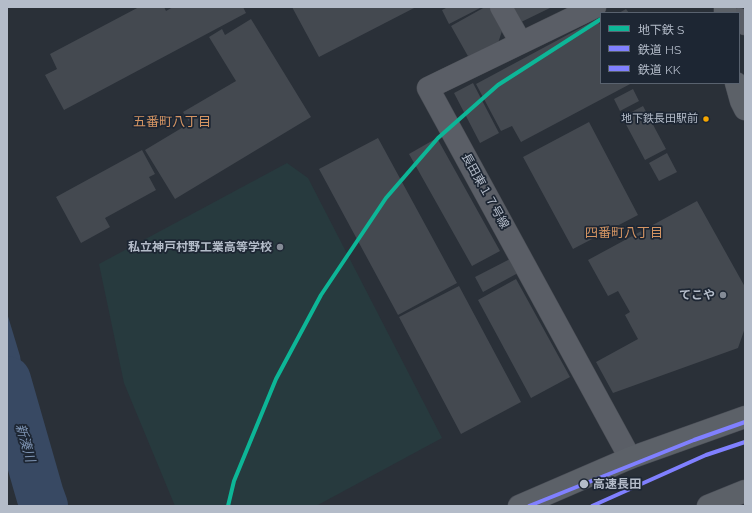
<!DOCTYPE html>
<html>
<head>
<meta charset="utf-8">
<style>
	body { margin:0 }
	#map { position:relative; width:752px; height:513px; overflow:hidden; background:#2a3038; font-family:Raleway,"Noto Sans JP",sans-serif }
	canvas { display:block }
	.frame { position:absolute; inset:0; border:8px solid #b4bcc9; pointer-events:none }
	.legend { position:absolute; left:600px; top:12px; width:140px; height:72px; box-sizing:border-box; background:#1d2633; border:1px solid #59626f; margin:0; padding:5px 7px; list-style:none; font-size:12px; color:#b4bcc9 }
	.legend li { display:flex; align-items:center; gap:8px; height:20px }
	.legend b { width:20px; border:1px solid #59626f }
</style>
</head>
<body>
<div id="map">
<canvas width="752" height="513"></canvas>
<div class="frame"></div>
<ul class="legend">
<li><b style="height:5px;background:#0db697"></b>地下鉄 S</li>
<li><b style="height:5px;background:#8080ff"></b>鉄道 HS</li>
<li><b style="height:5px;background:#8080ff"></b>鉄道 KK</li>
</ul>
</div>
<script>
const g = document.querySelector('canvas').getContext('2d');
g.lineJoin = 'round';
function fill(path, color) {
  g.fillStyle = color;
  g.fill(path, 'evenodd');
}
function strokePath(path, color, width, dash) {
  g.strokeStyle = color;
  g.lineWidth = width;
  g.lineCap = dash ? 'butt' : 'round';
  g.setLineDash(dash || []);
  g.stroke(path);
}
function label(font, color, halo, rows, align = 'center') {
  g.font = font + ' Raleway,"Noto Sans JP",sans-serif';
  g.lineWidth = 3.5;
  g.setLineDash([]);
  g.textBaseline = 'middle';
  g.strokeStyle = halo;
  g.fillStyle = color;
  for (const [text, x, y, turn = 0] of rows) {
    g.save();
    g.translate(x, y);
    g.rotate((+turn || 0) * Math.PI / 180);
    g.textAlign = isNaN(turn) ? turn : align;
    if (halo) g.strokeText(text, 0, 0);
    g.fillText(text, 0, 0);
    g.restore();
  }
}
fill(new Path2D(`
	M287,163L308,178L442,438L316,506H175L124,383L99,264Z`), '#273a3e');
fill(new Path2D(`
	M7,313L20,356L24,382L65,506H51L7,390Z`), '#384963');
strokePath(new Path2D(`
	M7,380L40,495L44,506`), '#384963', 48);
fill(new Path2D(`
	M139,7H164L166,11L173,7H243L246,13L64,110L45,75L57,69L50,54Z
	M292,7H416L319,57Z
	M448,7H482L449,24L442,10Z
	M485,7H494L504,25L498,43L469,58L451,26Z
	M508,7H552L517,24Z
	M626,9L629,13H619Z
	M251,19L311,117L175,199L145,150L190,123L183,112L236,81L209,37L222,29L225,35Z
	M597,19L601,26V83H632L521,142L512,126L501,131L476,84Z
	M473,83L499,133L480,143L454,93Z
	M633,89L639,101L620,111L614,99Z
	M643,106L666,149L645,160L622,117Z
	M589,122L638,215L573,249L523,157Z
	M378,138L457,283L398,315L319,169Z
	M437,138L500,251L472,266L409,154Z
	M142,150L155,174L149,177L156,190L105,218L110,227L81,243L56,197Z
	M667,153L677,172L659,181L649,163Z
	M697,201L745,287V328L738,348L613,393L596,362L638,339L625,315L630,312L618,291L608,296L588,260Z
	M510,259L518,273L483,292L475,277Z
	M516,279L570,377L531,398L478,300Z
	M459,286L521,402L461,434L399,317Z`), '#444950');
const minor = new Path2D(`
	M501,7L521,43
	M595,7L428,88L630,458`);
const tertiary = new Path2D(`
	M739,19L745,24`);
const primary = new Path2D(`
	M725,13V7
	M736,83L741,101L745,109
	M519,506L630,458L745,417
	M708,506L745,491`);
strokePath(minor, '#484c53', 23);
strokePath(tertiary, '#484c53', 23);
strokePath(primary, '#484c55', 23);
strokePath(minor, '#5a5e66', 22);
strokePath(tertiary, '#5a5e66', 22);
strokePath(primary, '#5c6168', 22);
strokePath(new Path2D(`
	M529,506L694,440L745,422`), '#8080ff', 4);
strokePath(new Path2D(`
	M592,506L706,455L745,442`), '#8080ff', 4);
strokePath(new Path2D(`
	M228,506L234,481L276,379L321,295L386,198L438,138L498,85L601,19`), '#0db697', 4);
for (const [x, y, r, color] of [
	[706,119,3.5,"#f7a600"],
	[280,247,4,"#848b96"],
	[723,295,4,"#848b96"],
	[584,484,5,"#b4bcc9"]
]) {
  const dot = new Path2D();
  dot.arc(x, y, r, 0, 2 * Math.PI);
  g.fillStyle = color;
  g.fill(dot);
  strokePath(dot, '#1d2633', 1.5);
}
label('11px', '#b4bcc9', '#1d2633', [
	["地下鉄長田駅前",698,119]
], 'right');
label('12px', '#b4bcc9', '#1d2633', [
	["長田東１７号線",485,191,61]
]);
label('bold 12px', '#b4bcc9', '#1d2633', [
	["私立神戸村野工業高等学校",272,247],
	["てこや",715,295]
], 'right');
label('bold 12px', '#b4bcc9', '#1d2633', [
	["高速長田",593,484]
], 'left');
label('13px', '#d59563', '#1d2633', [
	["五番町八丁目",172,122],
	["四番町八丁目",624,233]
]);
label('italic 13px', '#7c92b1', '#1d2633', [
	["新湊川",25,443,74]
]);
</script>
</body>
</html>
